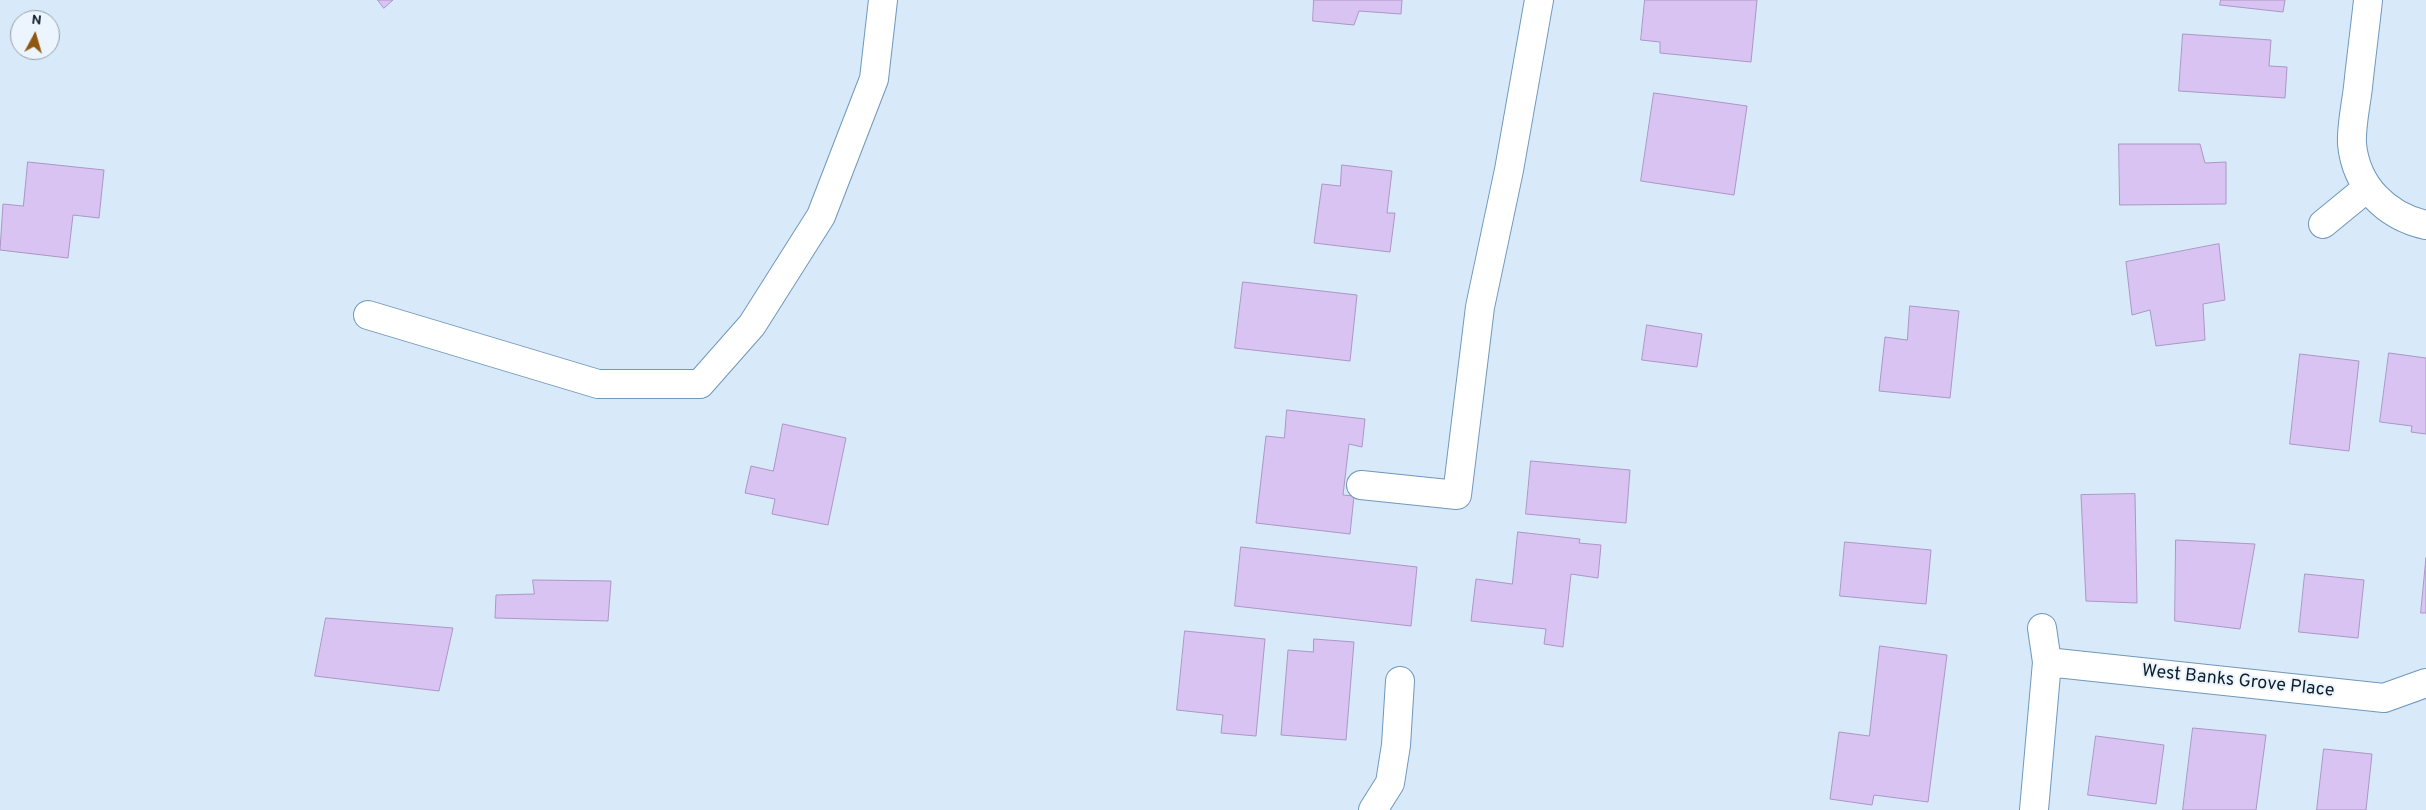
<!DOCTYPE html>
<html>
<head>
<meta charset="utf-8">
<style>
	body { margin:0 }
	#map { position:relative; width:2426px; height:810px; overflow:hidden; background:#d8e9f9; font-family:Overpass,sans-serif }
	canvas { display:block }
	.north { position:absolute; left:10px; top:10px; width:50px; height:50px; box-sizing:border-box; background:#ecf5fd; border:1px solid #939fa9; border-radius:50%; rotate:6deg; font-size:14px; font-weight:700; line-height:20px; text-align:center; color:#0d1d2b }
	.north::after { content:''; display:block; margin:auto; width:18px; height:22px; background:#8f570f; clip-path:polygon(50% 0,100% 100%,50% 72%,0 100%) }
</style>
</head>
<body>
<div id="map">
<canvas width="2426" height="810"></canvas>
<div class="north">N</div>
</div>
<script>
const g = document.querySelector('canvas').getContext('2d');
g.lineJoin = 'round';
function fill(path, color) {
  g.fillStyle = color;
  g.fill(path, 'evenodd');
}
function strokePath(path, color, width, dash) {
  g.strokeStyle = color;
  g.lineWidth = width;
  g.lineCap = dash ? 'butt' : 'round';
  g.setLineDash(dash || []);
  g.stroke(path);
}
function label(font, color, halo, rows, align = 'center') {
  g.font = font + ' Overpass,sans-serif';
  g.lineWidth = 4;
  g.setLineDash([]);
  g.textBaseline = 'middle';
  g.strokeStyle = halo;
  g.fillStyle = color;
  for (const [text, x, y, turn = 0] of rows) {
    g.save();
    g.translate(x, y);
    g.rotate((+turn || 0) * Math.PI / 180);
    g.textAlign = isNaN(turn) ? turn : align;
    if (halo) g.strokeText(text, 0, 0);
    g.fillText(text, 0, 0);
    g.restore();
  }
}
const building = new Path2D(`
	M378,0H393L384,8Z
	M1314,0H1402L1401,14L1359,11L1354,25L1313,21Z
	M1645,0H1757L1751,62L1660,53V42L1641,40Z
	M2221,0H2285L2283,12L2220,5Z
	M2183,34L2271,40L2269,66L2287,67L2285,98L2179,91Z
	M1654,93L1747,106L1734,195L1641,181Z
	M2119,144H2200L2205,163L2226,162V204L2120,205Z
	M28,162L104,170L99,218L73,215L68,258L0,250L3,204L23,206Z
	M1342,165L1392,171L1387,213H1395L1390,252L1314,243L1322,184L1340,186Z
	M2219,244L2225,300L2203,304L2205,340L2156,346L2150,310L2132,315L2126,262Z
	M1243,282L1357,295L1350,361L1235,348Z
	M1910,306L1959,311L1950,398L1879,391L1885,337L1907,340Z
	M1647,325L1702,334L1697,367L1642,360Z
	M2389,353L2426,358V434L2411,432L2412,426L2380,422Z
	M2300,354L2359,361L2349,451L2290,444Z
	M1287,410L1365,419L1362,447L1349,444L1343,495L1354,496L1350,534L1256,523L1266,436L1284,438Z
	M783,424L846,438L828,525L772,514L775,499L745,493L751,466L773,471Z
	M1531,461L1630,470L1626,523L1526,514Z
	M2135,494L2137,603L2086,601L2081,495Z
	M1518,532L1580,539L1579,543L1601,545L1598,578L1571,574L1563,647L1544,644L1546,629L1471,621L1476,579L1512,584Z
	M2176,540L2255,544L2240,629L2175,621Z
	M1845,542L1931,550L1926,604L1840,596Z
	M1241,547L1417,567L1411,626L1235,606Z
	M2426,558V613H2421Z
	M2305,574L2364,580L2358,638L2299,632Z
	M533,580L611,581L608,621L495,618L496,595L534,594Z
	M326,618L453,628L439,691L315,676Z
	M1185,631L1265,639L1256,736L1221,733L1223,715L1177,710Z
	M1314,639L1354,642L1346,740L1281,735L1288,650L1313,652Z
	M1880,646L1947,655L1928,802L1874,795L1872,805L1830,799L1839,732L1869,736Z
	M2193,728L2266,735L2256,810H2183Z
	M2096,736L2164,745L2156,804L2088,795Z
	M2324,749L2372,754L2366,810H2317Z`);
fill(building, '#d9c3f3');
strokePath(building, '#ac96c5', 1);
const minor = new Path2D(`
	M2368,0C2365,29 2361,58 2358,87C2356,105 2351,126 2352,144C2356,186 2386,216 2426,225
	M2323,224L2367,188
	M368,315L598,384H700L752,325L821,216L874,79L883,0
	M1361,485L1457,495L1480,307L1509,170L1539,0
	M2047,662L2384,698L2426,683
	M1373,810L1390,783L1396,745L1400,681
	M2034,810L2047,662L2042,628`);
strokePath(minor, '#6f98bc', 30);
strokePath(minor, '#fff', 28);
label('18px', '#0d1d2b', '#ecf5fd', [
	["West Banks Grove Place",2238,682,6]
]);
</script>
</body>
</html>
